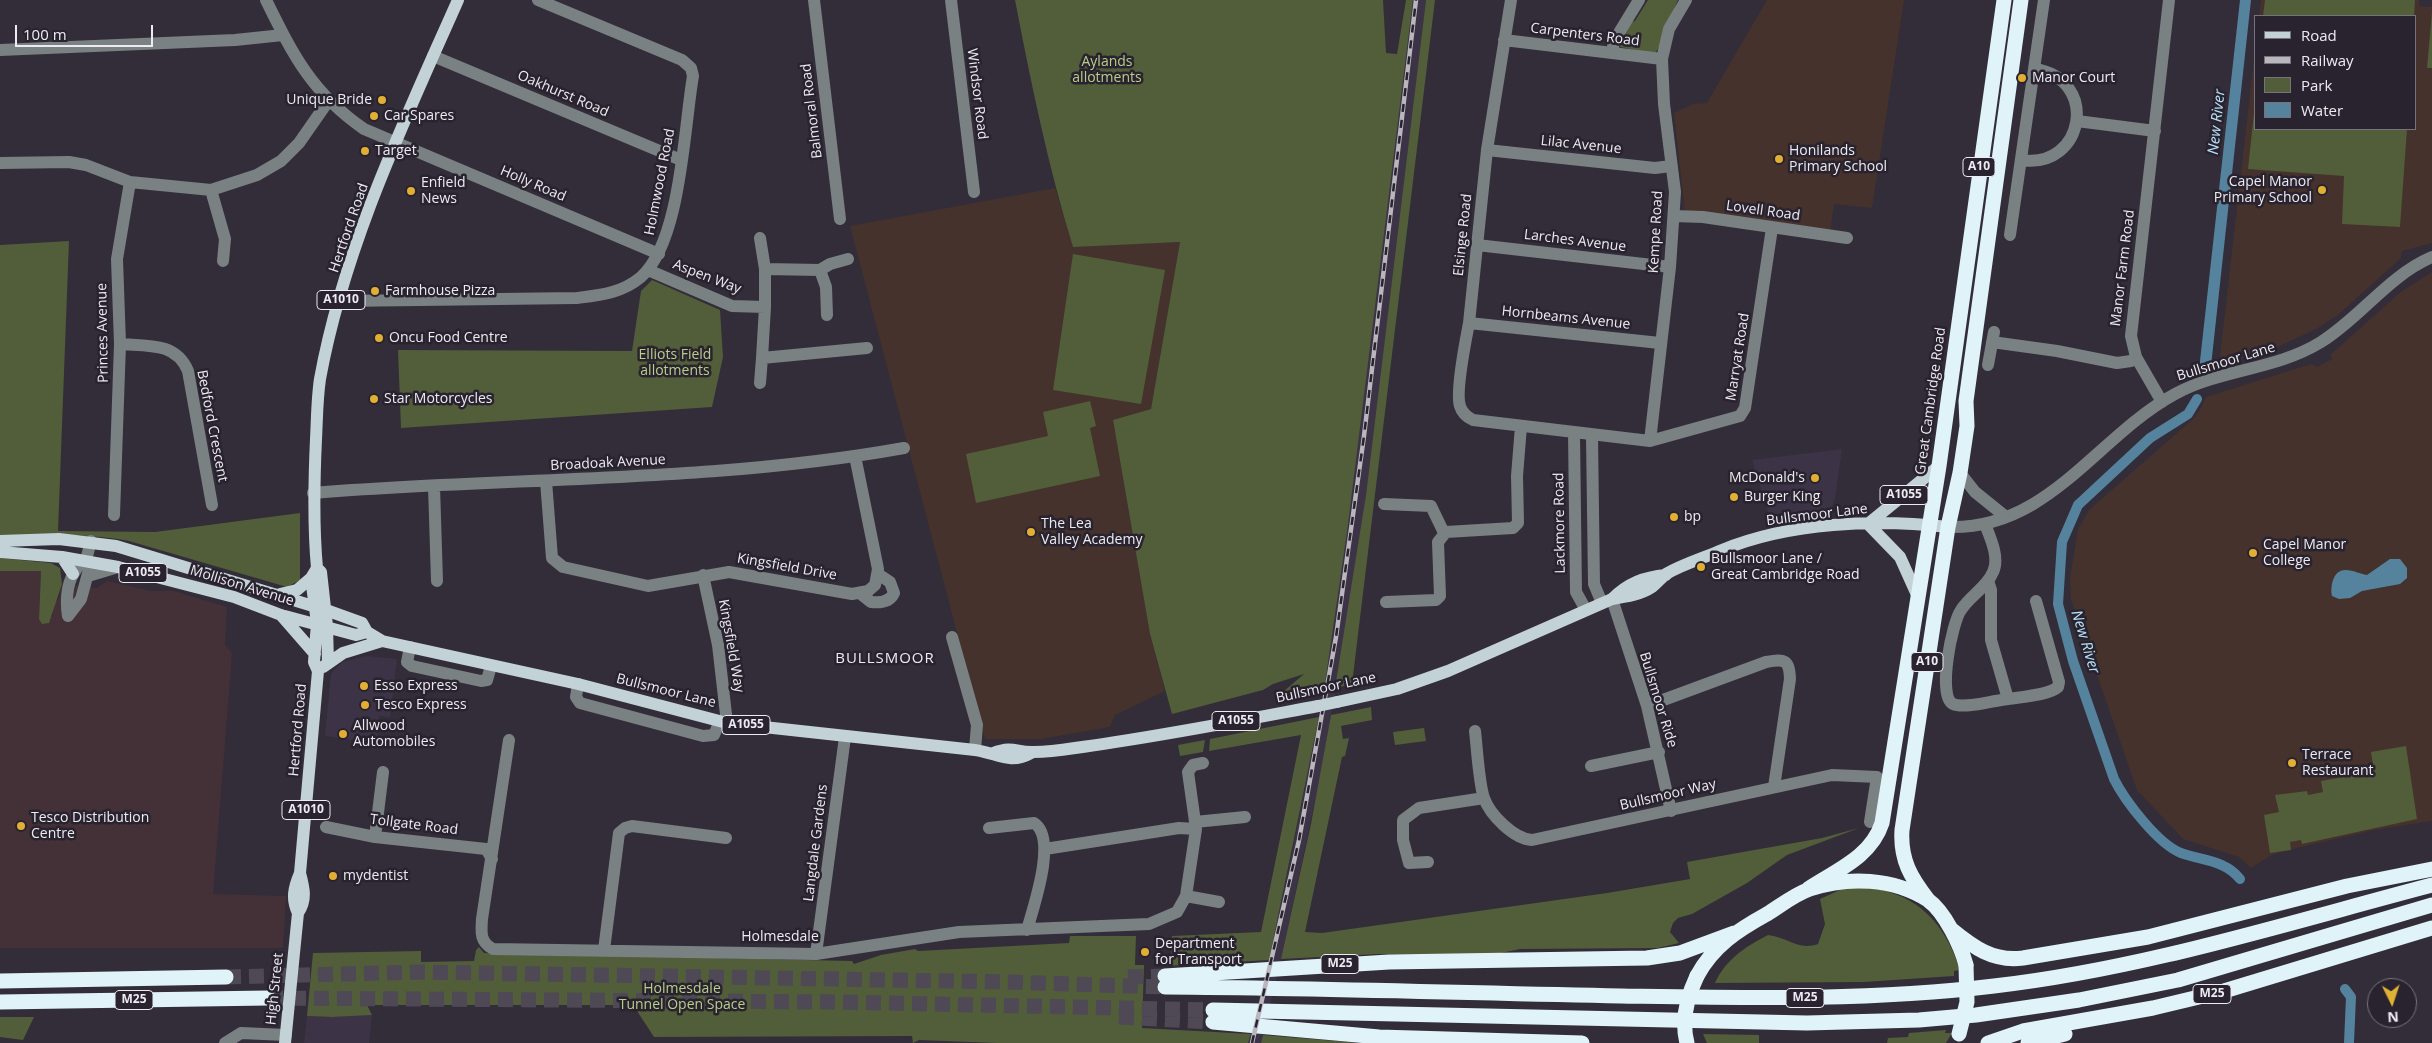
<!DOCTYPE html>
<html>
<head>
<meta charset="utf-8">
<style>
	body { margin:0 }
	#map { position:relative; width:2432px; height:1043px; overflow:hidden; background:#322d39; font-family:"Open Sans",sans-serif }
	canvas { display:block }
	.legend { position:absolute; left:2254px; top:15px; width:162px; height:115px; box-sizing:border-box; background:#28232e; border:1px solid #77737c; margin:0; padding:6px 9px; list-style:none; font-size:15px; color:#edeaf1 }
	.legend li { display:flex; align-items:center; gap:10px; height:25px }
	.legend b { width:25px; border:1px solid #77737c }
	.north { position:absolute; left:2367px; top:978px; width:50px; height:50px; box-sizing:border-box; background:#28232e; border:1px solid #77737c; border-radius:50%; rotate:176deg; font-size:14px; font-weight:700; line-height:20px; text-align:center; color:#edeaf1 }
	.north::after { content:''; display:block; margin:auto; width:18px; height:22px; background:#e1af34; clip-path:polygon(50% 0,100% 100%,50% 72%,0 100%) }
	.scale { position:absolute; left:15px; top:25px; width:138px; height:22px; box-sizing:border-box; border:2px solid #edeaf1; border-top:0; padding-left:6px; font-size:15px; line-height:18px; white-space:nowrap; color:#edeaf1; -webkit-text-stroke:4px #28232e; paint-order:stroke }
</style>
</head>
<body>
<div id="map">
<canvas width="2432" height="1043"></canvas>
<ul class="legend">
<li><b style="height:6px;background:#c3d2d7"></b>Road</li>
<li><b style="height:6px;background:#b9b6be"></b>Railway</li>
<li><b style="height:14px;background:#525d39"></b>Park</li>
<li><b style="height:14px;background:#55839e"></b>Water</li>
</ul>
<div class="north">N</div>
<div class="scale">100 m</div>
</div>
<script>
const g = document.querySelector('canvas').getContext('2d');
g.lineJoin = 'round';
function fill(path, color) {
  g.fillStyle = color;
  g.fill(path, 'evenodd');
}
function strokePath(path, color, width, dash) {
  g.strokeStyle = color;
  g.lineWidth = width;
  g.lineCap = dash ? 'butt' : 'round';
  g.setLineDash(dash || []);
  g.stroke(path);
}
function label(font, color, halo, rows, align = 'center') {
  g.font = font + ' "Open Sans",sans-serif';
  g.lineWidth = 5;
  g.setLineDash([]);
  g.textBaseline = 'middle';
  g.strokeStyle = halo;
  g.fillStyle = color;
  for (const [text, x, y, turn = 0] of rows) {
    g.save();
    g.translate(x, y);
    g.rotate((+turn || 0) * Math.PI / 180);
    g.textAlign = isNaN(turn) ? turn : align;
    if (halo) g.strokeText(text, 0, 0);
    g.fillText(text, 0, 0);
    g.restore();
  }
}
fill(new Path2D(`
	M1413,0H1426L1366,495L1346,628L1321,773L1281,959L1261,1043H1249L1289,867L1319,717L1330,649Z
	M1842,449L1835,499L1830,510L1770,518L1752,460Z
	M367,656L397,659L390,717L379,716L377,743L325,736L331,674L342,662Z
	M372,1015L369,1043H304L307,1016L332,1017Z`), '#3c3446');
fill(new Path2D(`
	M0,571H41L39,619L53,616L54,603L59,599L62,584L97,588L107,581L151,591H174L227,607L225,645L232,653L213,894L286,896L283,948H0Z`), '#443137');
fill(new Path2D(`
	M1767,0H1904L1872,208L1834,204L1830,232L1685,213L1674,113L1693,104L1707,103Z
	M2261,0H2419V6L2432,7V243L2402,251L2401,258L2339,314L2318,328L2271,350L2219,364L2256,42V129H2416V16H2259Z
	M1055,188L1073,246L1180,242L1151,409L1113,421L1150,634L1165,691L1115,715L1110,727L1041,739H985L850,226Z
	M2432,272V821L2374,830L2280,852L2268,857L2251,868L2239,857L2183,839L2140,793H2138L2071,600L2070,577L2078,529L2089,510L2193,419L2201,408L2206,397L2311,364L2317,367L2332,359L2330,355L2402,291Z`), '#45322c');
fill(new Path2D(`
	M1015,0H1383L1386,53L1397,54L1406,0H1413L1347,532L1324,690L1283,692L1304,674L1273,684L1263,690L1172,714L1150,634L1113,420L1151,409L1180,242L1073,247C1048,166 1031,83 1015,0Z
	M1426,0H1435L1352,684L1335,688L1366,495Z
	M1648,0H1678C1671,13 1663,47 1654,54L1620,47L1619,42L1628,23L1635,21Z
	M2265,0H2415L2414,16H2263Z
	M2432,12V68H2427Z
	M2256,94V129H2407L2400,227L2342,224L2344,176L2248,169Z
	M69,241L58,531L155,532L300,513V580L287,587L129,541C86,533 43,535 0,536V245Z
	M1073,254L1165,270L1141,404L1053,390Z
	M652,280L720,310L723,357L712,407L401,428L398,350L632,351L641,291Z
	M1090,401L1096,426L1090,428L1100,476L976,503L966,454L1048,436L1043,412Z
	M0,558L51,563L60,568L62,584L49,623L42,624L39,619L41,571H0Z
	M1371,707L1372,720L1341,726L1343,739L1349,738L1345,756L1342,757L1305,932L1322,933L1607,893L1690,879L1687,862L1822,838L1859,828L1787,855L1747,883L1692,914L1678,918L1673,923L1670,932L1679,943L1658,948L1520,949L1496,954H1378L1281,959L1311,824L1331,715Z
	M1319,717L1269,960L1165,966V959L1171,958L1172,936L1261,932L1301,735L1209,751L1210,739Z
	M1424,728L1426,741L1395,745L1393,732Z
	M1205,740L1203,752L1180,756L1178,745Z
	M2406,746L2417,819L2302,844L2301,840L2290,842L2291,850L2270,853L2264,815L2279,812L2275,795L2307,791L2308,795L2323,792L2321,781L2349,776L2348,769L2373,765L2371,752Z
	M1857,887C1912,889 1944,919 1960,970L1954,971V976L1864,982L1715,983C1726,959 1745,947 1768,935C1788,937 1798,951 1818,944L1825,924L1820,899L1842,889Z
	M1070,936H1136L1135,965H1144L1142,1028L1251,1034L1248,1043H997L919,1040L913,1043L912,1036L654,1037L633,1005H367L372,1015L332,1017L307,1016L313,953L421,951V962L474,961L476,950L479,947L484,953L852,961L854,964L881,955L915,949L918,951L1069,943Z
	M0,1017H34L23,1040L0,1037Z
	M1946,1030L1945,1033H1952L1946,1043H1887L1888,1038L1908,1037L1909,1033Z
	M1703,1034L1759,1035V1043H1707Z
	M1263,1035L1348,1042L1356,1043H1261Z`), '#525d39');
fill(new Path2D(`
	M2240,0H2251L2211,366L2199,370Z
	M2390,559H2400L2407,568V578L2400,584L2362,591L2350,598L2339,599L2332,596C2330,587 2333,569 2346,570C2353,570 2360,574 2367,575Z`), '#55839e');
strokePath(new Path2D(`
	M2197,399L2188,414L2150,438L2078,505L2062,542L2058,604L2073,661L2114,779C2125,801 2158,844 2181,853C2203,861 2225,860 2240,879
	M2345,989L2351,997L2349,1043`), '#55839e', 10);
strokePath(new Path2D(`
	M226,977L421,972L1009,982L1165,987
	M1128,977L1165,976
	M268,998L838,1002L1213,1010
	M1119,1017L1213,1022`), '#4e4955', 15, [15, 8]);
strokePath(new Path2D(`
	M266,0C293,55 312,93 364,129L659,254
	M814,0L840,219
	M951,0L974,192
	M1511,0L1487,150L1469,323C1466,339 1455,392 1460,406C1462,413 1467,417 1473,420L1650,441L1740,416L1745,408L1772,228
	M1504,40L1662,59
	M0,50L235,40L283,35
	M1612,53L1614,41L1639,0
	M433,56L681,160
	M2077,121L2155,131
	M1487,150L1655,168L1671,166
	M2021,160C2085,170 2100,78 2034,69
	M0,163L69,162L86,165L130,182L211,190L257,175L281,161L299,143L329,100
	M211,190L225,239L223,261
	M1674,216L1703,217L1847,238
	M2010,235L2044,0
	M760,238L765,269
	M1477,245L1670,267
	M648,270L732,306L765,307L762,358L867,348
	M820,270L826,287L827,315
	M340,301L577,298C601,295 622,293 641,277C681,242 684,127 693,76L691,68L682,60L538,0
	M765,307V269L820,270L830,264L848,259
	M1469,323L1660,343
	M1992,342L2057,351L2117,363L2131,361L2136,357
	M120,344C147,346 176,342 188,371L212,505
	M1988,365L1994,332
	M760,383L762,358
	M2162,402L2136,357L2131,336L2169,0
	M1574,433L1576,592L1586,610
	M1592,436L1594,584L1602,603
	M1650,441L1670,267L1675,192L1664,104L1662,59L1669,29L1686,0
	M1960,473L1975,492L2006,517
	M546,481L552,558L563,567L648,586L729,572L852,594L868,591L875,585L878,569L855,456
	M434,486L437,581
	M313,493C510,477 709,483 904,448
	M1384,504L1431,506L1444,533
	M114,515L120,344L117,259L130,182
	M1985,524C1990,537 2000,558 1993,572C1987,587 1970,596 1961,610C1952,622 1937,697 1953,704C1964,709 1991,701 2002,700C2016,697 2048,696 2058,687L2059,682L2036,601
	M1948,527C2049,530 2096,437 2175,394C2221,369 2276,370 2321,342C2361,317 2388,276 2432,257
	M703,575L718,645L727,723
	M88,576L118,567
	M1988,581L1991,590V640L2008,699
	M861,594L871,602C880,603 890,602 894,593L890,582L878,574
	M1612,599L1647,706L1671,811
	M1386,602L1436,600L1440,596L1438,542L1446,532L1513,528L1518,523L1517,476L1521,426
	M68,616L81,599L90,566L86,560L91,541
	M68,616C66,604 66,585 74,573C76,569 78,568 79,563L86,560
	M952,637L977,725L975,750
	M410,647L407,662L412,666L481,681L487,680L491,666
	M578,684L576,697L580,703L703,736L714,735L720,721
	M1647,706L1766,662C1785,659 1789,659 1790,679L1774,787
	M1475,731C1477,748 1479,784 1484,798C1490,815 1514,839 1532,840L1832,775L1877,777L1870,822
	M509,740L482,919C481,933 480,942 493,949L816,954L959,932L1149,924L1177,912L1186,896L1196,829L1188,772L1193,765L1203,763
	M1591,766L1659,752
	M1195,822L1245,817
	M326,827L375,837L486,849L492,859
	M989,828L1034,823C1058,838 1033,908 1027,930
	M375,837L383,772
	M1045,849L1179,828L1196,829
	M1428,862L1409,863L1403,840V820L1419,808L1484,798
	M1186,896L1219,902
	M604,950L619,833L625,828L632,826L726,838
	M816,954L845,737
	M225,1043L241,1033L286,1035`), '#798183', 12);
strokePath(new Path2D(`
	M1868,524L1939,466
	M1868,524L1900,557L1918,597
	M0,541L59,539L116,546L326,610L362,623L367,632L382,641L578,684L727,723L975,750C997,753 1010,765 1031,753
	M0,552L62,557L118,567L234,597L281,615L356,635L367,632
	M62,557L73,574
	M280,594L297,590L311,578
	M1612,599C1628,583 1644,577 1666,575
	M281,615L315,654
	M328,663L327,626L321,572L317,568C313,525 314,482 316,439C317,420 317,399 320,379C344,247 404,122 458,0
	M323,667L343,653L382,641
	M1337,702L1397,689L1448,671L1612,599C1625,597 1640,595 1652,587C1657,583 1661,578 1666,574C1683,564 1704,558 1722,550C1790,522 1875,519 1948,527
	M993,753C1014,745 1016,753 1034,752C1047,752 1062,750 1075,748C1157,737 1238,721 1318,706
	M298,913C291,899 294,887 300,873
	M285,1043L298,913C307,900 304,888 300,873L318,671L314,662L317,623L311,578L317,568`), '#c3d2d7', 12);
strokePath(new Path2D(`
	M1808,889C1837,870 1871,857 1882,823L1939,466L2004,0
	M1929,901C1911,878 1900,860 1902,830L1948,527L1960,473L1967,426L1966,401L2021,0
	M1951,929C1973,947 1993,962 2023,958L2148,937L2347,886L2432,869
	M1165,976L1389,962L1647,958L1680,953L1734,933
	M1697,976C1713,946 1738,930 1767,914C1780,906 1795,894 1810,889C1848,876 1893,878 1928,900C1945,912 1961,946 1966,965
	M0,981L226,977
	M1165,987C1317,988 1469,993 1621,996C1746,998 1870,1001 1994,986C2143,969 2287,923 2432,885
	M0,1002L268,998
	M1213,1010L1807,1023L1919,1020L1976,1015L2079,1000L2178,980L2432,905
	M1213,1022L1379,1037L1582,1043
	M1988,1043L2023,1031L2153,1008L2224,991L2432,928
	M2028,1043L2065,1034`), '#e0f3f9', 15);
const rail = new Path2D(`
	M1252,1043L1299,840L1336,637L1364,436L1416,0`);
strokePath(rail, '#b9b6be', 4.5);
strokePath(rail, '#28232e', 2.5, [8]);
strokePath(new Path2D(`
	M1318,706L1337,702`), '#c3d2d7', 12);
strokePath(new Path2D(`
	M1959,1034L1967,1002L1966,965
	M1687,1043C1681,1020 1687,997 1697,976`), '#e0f3f9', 15);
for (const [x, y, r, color] of [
	[2022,78,5,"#e1af34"],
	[382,100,5,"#e1af34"],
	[374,116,5,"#e1af34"],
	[365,151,5,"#e1af34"],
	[1779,159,5,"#e1af34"],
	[2322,190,5,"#e1af34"],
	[411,191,5,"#e1af34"],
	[375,291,5,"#e1af34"],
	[379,338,5,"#e1af34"],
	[374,399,5,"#e1af34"],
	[1815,478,5,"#e1af34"],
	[1734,497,5,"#e1af34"],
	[1674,517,5,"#e1af34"],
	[1031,532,5,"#e1af34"],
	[2253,553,5,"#e1af34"],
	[1701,567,5,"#e1af34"],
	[364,686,5,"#e1af34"],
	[365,705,5,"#e1af34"],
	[343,734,5,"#e1af34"],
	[2292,763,5,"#e1af34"],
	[21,826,5,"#e1af34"],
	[333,876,5,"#e1af34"],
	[1145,952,5,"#e1af34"]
]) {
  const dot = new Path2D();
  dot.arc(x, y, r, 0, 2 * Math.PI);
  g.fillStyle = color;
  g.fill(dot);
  strokePath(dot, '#28232e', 2);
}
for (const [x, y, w] of [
	[1979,167,32],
	[341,300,48],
	[1904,495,48],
	[143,573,48],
	[1927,662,32],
	[1236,721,48],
	[746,725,48],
	[306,810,48],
	[1340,964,38],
	[2212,994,38],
	[1805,998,38],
	[134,1000,38]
]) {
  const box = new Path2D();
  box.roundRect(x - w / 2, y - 9.5, w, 19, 4);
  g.fillStyle = '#28232e';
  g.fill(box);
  strokePath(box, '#edeaf1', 1);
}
label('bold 12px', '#edeaf1', null, [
	["A10",1979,167],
	["A1010",341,300],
	["A1055",1904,495],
	["A1055",143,573],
	["A10",1927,662],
	["A1055",1236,721],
	["A1055",746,725],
	["A1010",306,810],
	["M25",1340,964],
	["M25",2212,994],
	["M25",1805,998],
	["M25",134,1000]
]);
label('14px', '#edeaf1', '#28232e', [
	["Carpenters Road",1585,35,7],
	["Oakhurst Road",563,94,23],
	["Windsor Road",977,94,83],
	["Balmoral Road",812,111,-97],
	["Lilac Avenue",1581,145,6],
	["Holmwood Road",660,182,-79],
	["Holly Road",533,184,23],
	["Lovell Road",1763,211,8],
	["Hertford Road",349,228,-71],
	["Kempe Road",1656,232,-87],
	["Elsinge Road",1463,235,-84],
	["Larches Avenue",1575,241,7],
	["Manor Farm Road",2123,268,-83],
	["Aspen Way",707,277,21],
	["Hornbeams Avenue",1566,318,6],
	["Princes Avenue",103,333,-91],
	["Marryat Road",1738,357,-81],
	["Bullsmoor Lane",2226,362,-17],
	["Great Cambridge Road",1931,401,-82],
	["Bedford Crescent",212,426,79],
	["Broadoak Avenue",608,463,-3],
	["Bullsmoor Lane",1817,515,-7],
	["Lackmore Road",1560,523,-91],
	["Kingsfield Drive",787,567,10],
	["Mollison Avenue",242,586,17],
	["Kingsfield Way",731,646,80],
	["Bullsmoor Lane",1326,688,-12],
	["Bullsmoor Lane",666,691,14],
	["Bullsmoor Ride",1658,700,73],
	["Hertford Road",298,730,-85],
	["Bullsmoor Way",1668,795,-13],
	["Tollgate Road",414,825,7],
	["Langdale Gardens",816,843,-83],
	["Holmesdale",780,937],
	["High Street",275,989,-84]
]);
label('14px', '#b9ce89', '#28232e', [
	["Aylands",1107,62],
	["allotments",1107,78],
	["Elliots Field",675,355],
	["allotments",675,371],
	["Holmesdale",682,989],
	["Tunnel Open Space",682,1005]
]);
label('14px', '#edeaf1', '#28232e', [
	["Manor Court",2032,78],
	["Unique Bride",372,100,"right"],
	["Car Spares",384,116],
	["Target",375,151],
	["Honilands",1789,151],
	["Primary School",1789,167],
	["Capel Manor",2312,182,"right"],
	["Primary School",2312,198,"right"],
	["Enfield",421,183],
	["News",421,199],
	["Farmhouse Pizza",385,291],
	["Oncu Food Centre",389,338],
	["Star Motorcycles",384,399],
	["McDonald's",1805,478,"right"],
	["Burger King",1744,497],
	["bp",1684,517],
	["The Lea",1041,524],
	["Valley Academy",1041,540],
	["Capel Manor",2263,545],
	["College",2263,561],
	["Bullsmoor Lane /",1711,559],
	["Great Cambridge Road",1711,575],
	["Esso Express",374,686],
	["Tesco Express",375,705],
	["Allwood",353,726],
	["Automobiles",353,742],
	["Terrace",2302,755],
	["Restaurant",2302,771],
	["Tesco Distribution",31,818],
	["Centre",31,834],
	["mydentist",343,876],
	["Department",1155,944],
	["for Transport",1155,960]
], 'left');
label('italic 15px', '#b8e3fc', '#28232e', [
	["New River",2217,122,-84],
	["New River",2085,642,73]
]);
g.letterSpacing = '1px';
label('15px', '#edeaf1', '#28232e', [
	["BULLSMOOR",885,659]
]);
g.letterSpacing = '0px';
</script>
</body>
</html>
